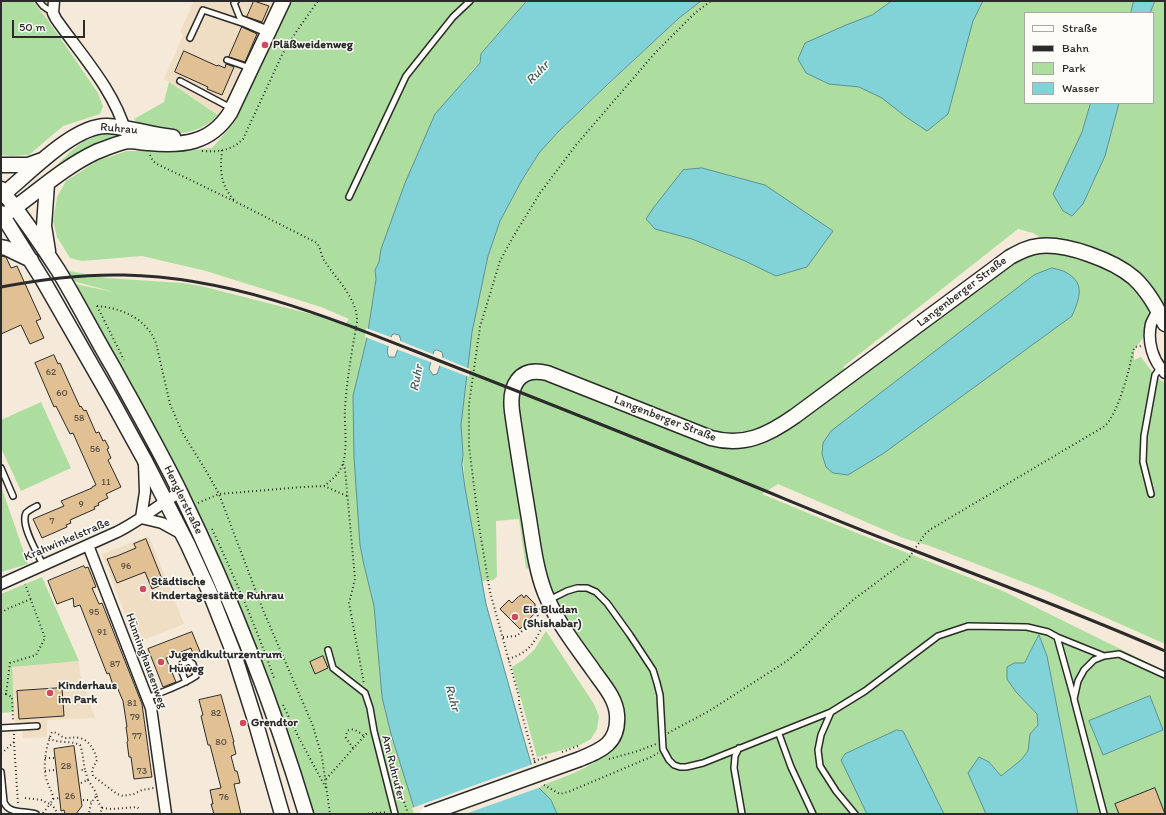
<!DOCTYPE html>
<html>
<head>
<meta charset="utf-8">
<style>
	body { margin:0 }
	#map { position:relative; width:1166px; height:815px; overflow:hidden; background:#f5ead9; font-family:Itim,sans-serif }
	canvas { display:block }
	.frame { position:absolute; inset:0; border:2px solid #2b2b2b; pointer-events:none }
	.legend { position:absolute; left:1024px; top:12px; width:130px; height:92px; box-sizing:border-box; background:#fdfcf7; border:1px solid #a9a8a5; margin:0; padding:5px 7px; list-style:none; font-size:12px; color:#2b2b2b }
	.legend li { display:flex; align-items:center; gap:8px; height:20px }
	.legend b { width:20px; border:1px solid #a9a8a5 }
	.scale { position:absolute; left:12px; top:20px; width:73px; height:18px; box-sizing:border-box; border:2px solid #2b2b2b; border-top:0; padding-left:5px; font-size:12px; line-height:14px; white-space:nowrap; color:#2b2b2b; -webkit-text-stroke:3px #fdfcf7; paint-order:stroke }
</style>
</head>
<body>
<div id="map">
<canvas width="1166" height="815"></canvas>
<div class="frame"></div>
<ul class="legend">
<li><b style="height:5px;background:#fdfcf7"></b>Straße</li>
<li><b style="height:5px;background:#2b2b2b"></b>Bahn</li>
<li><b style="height:11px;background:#adde9f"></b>Park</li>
<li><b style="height:11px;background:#81d3d8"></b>Wasser</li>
</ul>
<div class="scale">50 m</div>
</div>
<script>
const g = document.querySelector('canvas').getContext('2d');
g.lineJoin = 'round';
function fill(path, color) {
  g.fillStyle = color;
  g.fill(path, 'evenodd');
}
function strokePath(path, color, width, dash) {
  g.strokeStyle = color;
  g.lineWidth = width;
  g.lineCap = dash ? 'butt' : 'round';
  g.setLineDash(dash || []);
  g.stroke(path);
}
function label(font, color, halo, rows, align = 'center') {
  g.font = font + ' Itim,sans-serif';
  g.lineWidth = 3;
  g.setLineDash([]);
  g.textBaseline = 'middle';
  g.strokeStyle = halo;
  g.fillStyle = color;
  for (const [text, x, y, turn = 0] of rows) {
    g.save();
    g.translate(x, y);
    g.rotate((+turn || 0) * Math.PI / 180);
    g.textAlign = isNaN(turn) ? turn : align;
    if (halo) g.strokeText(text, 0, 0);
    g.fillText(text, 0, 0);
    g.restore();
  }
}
fill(new Path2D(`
	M33,1H53L52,12L49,24Z
	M194,1H292L274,34L233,124L164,79L183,35L180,32Z
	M149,536L184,624L136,643L102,554Z
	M79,661L80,675L95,718L47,720V737L23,738L22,724H15L11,667Z`), '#efddc4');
fill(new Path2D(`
	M1,1H33L59,36L98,93L103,106L100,114L63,126L29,155L11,156L1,155Z
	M292,1H527L481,54L480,62L464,80L420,148L381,249L379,262L375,270L376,279L367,338L353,396L364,565L374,606L382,697L391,734L416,813L414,814H318L306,809L245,639L70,283L114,292L69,280L64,270L107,278L182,283L201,286L346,323L349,319L321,307L206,271L142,256L82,261L70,258L57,237L53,221L57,197L66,181L97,161L127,151H181L212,148L233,124L274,34Z
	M701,1H1135L1131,13H1025V103H1091L1082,132L1083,204L1105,156L1119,103H1153V13H1150L1155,1H1165V319L1135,276L1047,242L1033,233L1018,229L843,367L854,380L1004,263L1038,250L1078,255L1104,265L1139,291L1149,308L1146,334L1134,350V360L1141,357L1156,377L1165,383V644L1046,591L930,546L903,538L778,484L762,494L832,523L1003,591L1165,671V814H1078L1047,656L1039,635L1024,663H1014L1028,704L1037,714L1038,725L1030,734L1028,751L1021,760L1001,776L989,762L980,799L986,814H557L551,800L538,787C561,778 608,763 619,739C622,734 622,727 624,721L558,612L542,569L518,483L530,569L526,568L519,519L496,521L497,576L494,580L482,581L465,488L461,425L472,332L488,256L500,221L522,180L539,153L558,132L679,18Z
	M169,82L218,115C208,126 191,134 176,133C163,132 150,126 137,123L134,119L164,102Z
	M104,133H116L117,136L43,179L72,150L84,141Z
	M41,402L71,468L21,491L1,448V420Z
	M1,486L28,564L1,572Z
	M42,577L79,661L12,667L14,712L1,713V594Z
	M546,631L594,704L599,716L597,729L591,739L580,745L537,757L512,667L523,660L534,650Z`), '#adde9f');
const water = new Path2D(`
	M527,1H701L679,18L607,85L558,132L539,153L522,180L500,221L488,256L472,332L461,425L463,454L462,465L465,488L486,604L521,729L538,787L551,800L557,814H416L391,734L382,697L374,606L364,565L360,545L354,457L353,396L367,338L376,279L375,270L379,262L381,249L405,183L435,114L480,63L481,54ZM395,334L399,335L401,340L395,357H389C385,351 390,341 392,335ZM437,350L442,352L443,357L437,374L433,375L429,369L434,351Z
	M892,1H983L973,21L948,114L927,131L906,117L882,98L859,87L829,84L806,73L798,59L805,43L846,25L872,15Z
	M1134,1H1155L1150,13H1131Z
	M1091,103H1119L1105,156L1083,204L1072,216L1063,211L1053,194L1082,132Z
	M702,168L765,185L833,231L807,267L776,276L745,261L692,239L655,229L646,219L654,207L683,170Z
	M1052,268C1056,269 1063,270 1067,273C1086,284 1079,299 1072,316L884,453L848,475L833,473L826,467L822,454L823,443L831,431L1034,275Z
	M1039,635L1047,656L1078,814H986L968,773L979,757L989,762L1001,776L1021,760L1028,751L1030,734L1038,725L1037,714L1016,692L1007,679V667L1014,663H1024Z
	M1150,696L1163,730L1103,755L1089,721Z
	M897,730L903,731L944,814H867L841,760L845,754Z`);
fill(water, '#81d3d8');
strokePath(water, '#5f9093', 1);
fill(new Path2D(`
	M366,328L393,338L391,347L365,337Z
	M398,340L435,355L433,363L396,349Z
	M441,357L470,369L469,377L438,365Z
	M533,764L541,787L465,814H414L412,808Z`), '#f5ead9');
const building = new Path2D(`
	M254,1L269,6L262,22L247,17Z
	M242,27L257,34L245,62L229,57Z
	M184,51L217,66L218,65L225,68L226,64L234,67L222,95L207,89L208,87L175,72Z
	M1,256L6,257L11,268L17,266L41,319L36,321L44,338L30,344L21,325L1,334Z
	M54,355L58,364L60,363L80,407L81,406L84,411L86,410L96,433L99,432L103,441L105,440L109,448L107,449L111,458L108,460L121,487L106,494L108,498L98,503L99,505L94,507L95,509L70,520L71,523L66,525L67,527L42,538L33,519L64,506L61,501L92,488V487L96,485L77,442L73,433L70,434L56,406L54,407L35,363Z
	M146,539L164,584L152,589L145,572L117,583L107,559L117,556L136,548L134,544Z
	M84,566L85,568L88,567L96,587L92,588L99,604L102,603L142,704L152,777L134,779L131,757H129L127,742L128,741L126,727H127L123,701L117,687L114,688L109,673L107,674L80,605L74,607L73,598L57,604L48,581Z
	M522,595L524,598L526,595L535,604V613L520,629L500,609L509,600L512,603L518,597Z
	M192,632L201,654L194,657L191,648L166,658L176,682L163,687L148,649Z
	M323,656L328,668L315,674L310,662Z
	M62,688L64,716L19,719L17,691Z
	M221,695L234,742H233L236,754L231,756L235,771H237L240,783L234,784L241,814H214L211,804H213L210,790L221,788L210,745H208L201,716L203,715L199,700Z
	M74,746L82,806L76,814H65L64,810L61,811L54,749Z
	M1155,788L1165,814H1119L1115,804Z`);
fill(building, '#e1c093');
strokePath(building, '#2b2b2b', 1);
const lane = new Path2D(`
	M39,1L43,6L53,13
	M236,1L234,3L240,18L268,29
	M190,38L203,10L245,24L266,33
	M227,60L250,68
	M180,81L231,108
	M349,197L406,76L453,17L470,1
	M1,468L13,496
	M1151,494L1143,462L1144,436L1155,375L1160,368
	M37,506C33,508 29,510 26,513C20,525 38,554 43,565
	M549,600L567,591L577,588H587L596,592L607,603L630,635L653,670L657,683L660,695L663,749L669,760L674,765L680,767H686L703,763L831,712L865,691L938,636L968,626L1027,627L1048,632L1057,637
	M328,650L333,668L365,693L370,708L374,731L395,814
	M147,698C164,691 181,686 196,676L193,664L189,661L182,664L180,667L186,682
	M1074,698L1057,637L1104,656
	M831,712L821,735L818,750L820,766L836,791L855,814
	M1,728L37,726
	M779,734L791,767L813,814
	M739,748L735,756L734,768L742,814
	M1,772L4,802C9,815 25,810 36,814
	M1104,814L1074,699L1078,681L1084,670L1094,660L1104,656L1119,654L1165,675`);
const street = new Path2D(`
	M54,1L53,13L56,19C82,56 114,90 126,133
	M1158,310C1156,314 1153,319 1151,324C1147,342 1153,361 1165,373
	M141,518L145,492L144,463
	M141,518L162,523L182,534
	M88,545L151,708L166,814
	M1,584L117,532C139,521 159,505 180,492`);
const secondary = new Path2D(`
	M1,165H28L42,160
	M47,184L44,226L48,251
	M1,189C21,215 40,242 58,270C77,301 94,335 113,367C136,409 160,451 181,494C231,597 273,704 306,814
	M1,196C27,176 73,125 107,126C129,127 151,135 173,137
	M9,212C37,192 64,167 96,152C106,148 118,143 128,141C135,141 143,143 149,143C182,146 210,144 230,113L283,1
	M1,213L44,282L111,399L144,459L188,545L210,593L234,654L254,717L282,814
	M1,247L6,248L31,260
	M580,759C602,750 619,743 617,715C616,698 602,683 593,670C576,646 556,621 545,593C536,570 533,544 529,519C523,483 517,447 512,411C509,387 518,366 547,373L711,438C744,447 768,435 795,416L1010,257C1019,252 1028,247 1039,246C1066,243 1113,260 1134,278C1148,291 1157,308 1165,324`);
strokePath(lane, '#2b2b2b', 8);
strokePath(street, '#2b2b2b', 13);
strokePath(secondary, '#2b2b2b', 17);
strokePath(new Path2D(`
	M222,150C220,171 220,184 234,200
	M202,151C217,152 232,151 243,139L282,55L296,32L318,1
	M150,155L153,161L157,164L234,201L317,243C321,249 321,255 324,260C336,279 358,299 357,322C352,350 347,379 345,408C344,424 348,447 343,463C340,473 332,480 324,486
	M97,306C122,308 147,319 156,343L170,404L182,432L208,474L219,494L263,610L313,726L322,757L330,814
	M97,306L124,360
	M343,464L345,469L355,579L349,603L364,684
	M198,503L219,494L303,487L324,486L347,496
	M212,529C235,578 256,627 274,678
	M1,613L7,609L31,599
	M503,637L517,636L531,622H534L538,617L537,612L540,609
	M508,659C532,652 534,641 546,621
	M1,694H6L10,663L36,655L45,638L25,584
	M6,694L12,697L13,720
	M283,705L299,738L326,788
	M668,733L709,711L787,661L803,648L835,616L853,600L908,559L925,534L931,529L1105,426C1119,411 1129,371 1133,351L1135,347L1141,346
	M384,737L408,814
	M49,738C58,744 70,740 80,745C83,752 83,761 85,770H79
	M14,742L18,804
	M353,748L346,738C346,724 357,730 364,736
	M562,752L578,746L579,749
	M1,753L3,752L14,742V734
	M45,758H54
	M609,759L638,751L656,744
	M534,761L547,757
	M535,763L519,703V697L490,592L479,526L469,446V404L480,327L500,261L513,237L540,193L576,145L655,53L695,13L711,1
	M45,771L55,770
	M326,779L368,732
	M88,780L95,791L97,796C91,800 90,807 89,814
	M81,783L88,780L85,770
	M544,785L560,794L568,792L651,757L658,753
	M97,796L98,802L102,808L100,814
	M25,798L41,800L50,804L53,799L59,798
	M53,799C53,792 49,788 47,781C42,768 46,745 52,732C58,732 60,737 66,738C71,738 75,737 80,738C90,741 95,751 97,760L92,770L93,776L117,794L123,796L134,794L142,790L154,788
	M83,800H88L91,802
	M102,808L112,809L137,807L139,809
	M43,813L50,804L53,806L58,814
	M62,814H64
	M364,814L388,812`), '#2b2b2b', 2, [1, 3]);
strokePath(lane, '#fdfcf7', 5);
strokePath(street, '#fdfcf7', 10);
strokePath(secondary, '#fdfcf7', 14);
strokePath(new Path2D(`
	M1,287C42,279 83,274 124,275C243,277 354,328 463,370C559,407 655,446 751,485C800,505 850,526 900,545C989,580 1078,613 1165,651`), '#2b2b2b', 3);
const secondaryBridge = new Path2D(`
	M427,814L580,759`);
strokePath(secondaryBridge, '#2b2b2b', 17, []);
strokePath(secondaryBridge, '#fdfcf7', 14);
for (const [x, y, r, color] of [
	[265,45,4,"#d1495b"],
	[143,589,4,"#d1495b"],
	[515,617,4,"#d1495b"],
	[161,662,4,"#d1495b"],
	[50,693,4,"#d1495b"],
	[243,723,4,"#d1495b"]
]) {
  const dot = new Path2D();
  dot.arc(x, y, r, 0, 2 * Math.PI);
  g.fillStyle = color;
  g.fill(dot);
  strokePath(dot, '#fdfcf7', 1.5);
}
label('10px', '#585045', null, [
	["62",51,372],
	["60",62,393],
	["58",79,418],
	["56",95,449],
	["11",106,482],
	["9",81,504],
	["7",52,521],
	["96",126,566],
	["95",94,612],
	["91",102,632],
	["87",115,664],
	["81",132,703],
	["82",216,713],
	["79",135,717],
	["77",137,736],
	["80",221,742],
	["28",66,766],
	["73",142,771],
	["26",70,796],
	["76",224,797]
]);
label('bold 12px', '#2b2b2b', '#fdfcf7', [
	["Pläßweidenweg",273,45],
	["Städtische",151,582],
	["Kindertagesstätte Ruhrau",151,596],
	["Eis Bludan",523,610],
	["(Shishabar)",523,624],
	["Jugendkulturzentrum",169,655],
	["Hüweg",169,669],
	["Kinderhaus",58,686],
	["im Park",58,700],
	["Grendtor",251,723]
], 'left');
label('12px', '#2b2b2b', '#fdfcf7', [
	["Ruhrau",119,129,5],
	["Langenberger Straße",962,292,-37],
	["Langenberger Straße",665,419,21],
	["Henglerstraße",183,500,64],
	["Krahwinkelstraße",67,540,-23],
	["Hünninghausenweg",146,661,70],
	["Am Ruhrufer",393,768,76]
]);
label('italic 13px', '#455d5f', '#fdfcf7', [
	["Ruhr",538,73,-46],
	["Ruhr",417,378,-80],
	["Ruhr",452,698,74]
]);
</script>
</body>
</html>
